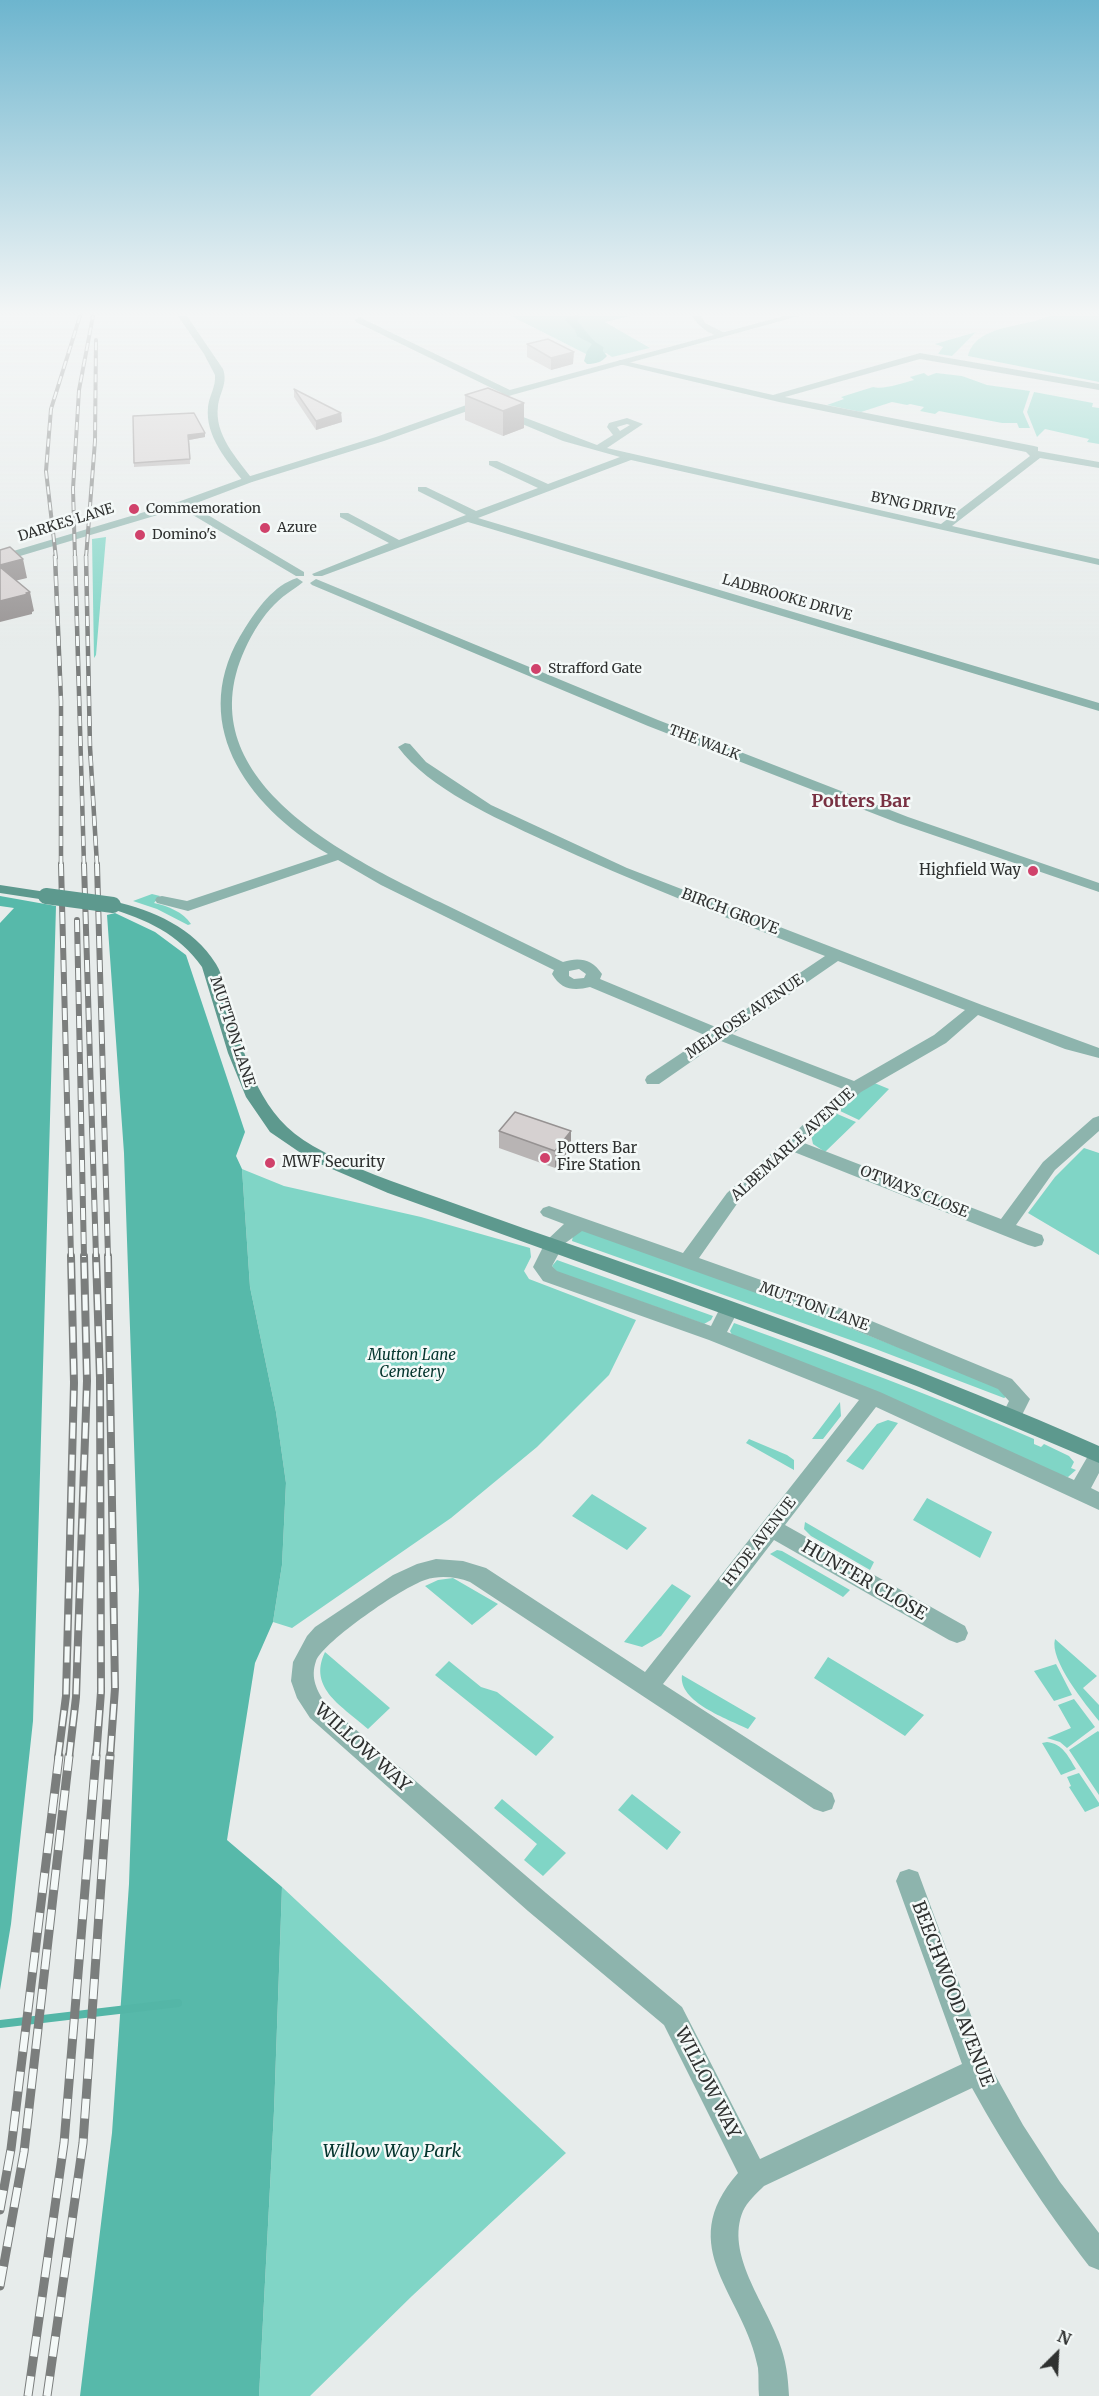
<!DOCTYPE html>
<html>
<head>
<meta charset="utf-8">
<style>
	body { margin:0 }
	#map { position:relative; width:1099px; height:2396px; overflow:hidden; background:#e7eceb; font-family:Merriweather,serif }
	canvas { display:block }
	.north { position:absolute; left:1027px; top:2324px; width:60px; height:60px; -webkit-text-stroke:4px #f4f9f8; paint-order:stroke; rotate:24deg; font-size:16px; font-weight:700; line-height:24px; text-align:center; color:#2f3130 }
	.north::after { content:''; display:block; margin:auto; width:21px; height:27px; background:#2f3130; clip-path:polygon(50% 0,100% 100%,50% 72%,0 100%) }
</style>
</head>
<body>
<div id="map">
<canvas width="1099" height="2396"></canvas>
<div class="north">N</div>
</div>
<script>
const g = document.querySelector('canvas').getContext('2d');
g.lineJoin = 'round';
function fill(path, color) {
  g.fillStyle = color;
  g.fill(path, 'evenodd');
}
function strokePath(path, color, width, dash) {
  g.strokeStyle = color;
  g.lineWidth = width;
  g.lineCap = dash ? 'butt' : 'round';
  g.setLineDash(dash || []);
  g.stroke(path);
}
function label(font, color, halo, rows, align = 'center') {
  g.font = font + ' Merriweather,serif';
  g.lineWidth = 5;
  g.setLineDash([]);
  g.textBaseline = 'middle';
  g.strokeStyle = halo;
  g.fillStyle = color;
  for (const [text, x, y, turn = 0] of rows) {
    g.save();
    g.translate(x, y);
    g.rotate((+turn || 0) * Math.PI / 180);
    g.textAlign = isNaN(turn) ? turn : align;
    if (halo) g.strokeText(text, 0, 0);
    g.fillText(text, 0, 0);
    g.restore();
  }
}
fill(new Path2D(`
	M511,316H630L605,322L650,348L612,357L606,353L592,361L586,354Z
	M1049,316H1099V382L968,356C976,324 1024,328 1049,316Z
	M976,332L952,356L938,354L943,347L935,344Z
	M924,373L928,376L936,373L962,376L987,385L1030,391L1023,412L1030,428H1019L1017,423H1002L939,411L935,414L920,411L924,407L910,404L907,405L892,402L861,412L827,405L844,399L841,397L873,387C883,390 903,383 914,380L910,377Z
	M1034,392L1093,403L1092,407L1099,408V444L1087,442L1089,439L1045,429L1037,437L1027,412Z
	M106,537L96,655L94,658L92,539Z
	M152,894L160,896L154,903C168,906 183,912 191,924L188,925L157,909L133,901Z
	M872,1082L889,1089L859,1120L838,1110Z
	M835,1113L856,1122L825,1152L813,1144L811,1135Z
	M1084,1148L1099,1153V1255L1028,1213L1055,1177Z
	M242,1169L284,1186L421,1217L530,1248L531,1257L524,1271L529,1279L636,1320L609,1375L537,1447L451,1518L292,1628L273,1622L282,1565L286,1483L276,1412L250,1287Z
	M582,1230C724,1278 864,1332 1003,1390L1006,1397L1004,1398L873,1348L572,1241L573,1235Z
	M557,1260L713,1316L711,1320L704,1324L557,1272L552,1266Z
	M734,1323C835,1360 936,1396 1034,1439V1444L1041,1447L1044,1444L1069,1456L1074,1462L1071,1468L1076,1470L1068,1477L1061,1476L732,1335L730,1331Z
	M840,1402L841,1416L823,1439H812Z
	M888,1420L898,1423L863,1470L846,1461L877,1424Z
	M749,1439L787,1455L794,1460V1470L746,1443Z
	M592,1494L647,1528L627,1550L572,1516Z
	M927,1498L992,1532L980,1558L913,1520Z
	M805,1522L874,1562L870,1570L811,1536L804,1529Z
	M777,1550L782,1551L850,1590L843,1597L770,1554Z
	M453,1578L498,1604L472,1625L425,1586L438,1580Z
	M672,1584L691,1596L661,1636L642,1647L624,1642Z
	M1055,1639L1097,1676L1083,1688L1099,1705V1721C1086,1705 1049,1660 1055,1639Z
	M325,1652L390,1708L368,1729C344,1707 307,1689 325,1652Z
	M828,1657L924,1715L905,1736L814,1678Z
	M449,1661L481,1687L497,1692L554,1737L536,1756L435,1675Z
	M1056,1664L1072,1695L1054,1701L1034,1671Z
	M682,1675L756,1718L748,1729C728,1719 678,1702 682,1675Z
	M1074,1699L1095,1727L1067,1748L1060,1742L1047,1738L1071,1728L1058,1705Z
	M1098,1731L1099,1732V1795L1069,1750Z
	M1047,1742C1063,1744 1068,1756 1076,1769L1061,1775L1042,1743Z
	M1079,1773L1099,1803V1806L1085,1812L1069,1787L1071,1786L1067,1777Z
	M632,1794L681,1832L667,1850L618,1810Z
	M502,1799L566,1853L543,1876L524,1860L537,1844L494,1808Z
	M282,1887L566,2153L412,2296L310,2396H259L274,2111Z`), '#80d5c6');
fill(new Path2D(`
	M568,316H580L577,321L607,356C602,362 596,364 587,364L584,361L587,351L592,344L577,336L575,330L565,320Z
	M0,896L56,906L33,1721L11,1924L0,1990V923L14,908L0,906Z
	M115,913L155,932L186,955L245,1132L236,1156L242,1169L250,1287L276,1412L286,1483L282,1565L273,1622L255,1663L227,1840L282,1887L274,2111L259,2396H80L112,2133L129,1884L139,1590L124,1153L107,915Z`), '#57b9aa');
strokePath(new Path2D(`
	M576,316L572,323L588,339L602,348L598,360`), '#54b6a7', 3);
strokePath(new Path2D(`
	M0,2024L178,2003`), '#54b6a7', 8);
fill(new Path2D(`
	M178,316H187L223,369C228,383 220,392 218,406C214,435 237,458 253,480L252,482H244C227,461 205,436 208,407C209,396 216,387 215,375L204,354Z
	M692,316H701L705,323L727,334C715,341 698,326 692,316Z
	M359,317L512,391L514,393L506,395L356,322L355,320Z
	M920,353L1099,384V390L920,359L785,397L1034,446L1038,447V451L1099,462V468L1040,458L952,526L1099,559V565L631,460L478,518L1099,703V711L468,522L322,576H314L312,574L389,543L340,517V513H348L399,540L466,515L418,491V487H426L476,511L538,488L489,465V461H497L548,484L620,457L563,441L498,414V410L502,409L597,445L613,435L607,427L609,423L627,418L643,424L607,448L941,524L1030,456L1026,452L779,402L615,363L620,360L773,395ZM627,424L630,425L620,431L617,427Z
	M297,578L303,582C299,586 293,589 288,593C275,602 264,615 255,630C171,771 337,852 440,902C481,922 522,942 563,962C579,957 592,959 602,974L600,979L718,1028L825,956C730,919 635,883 543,840C496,818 429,789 398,747L405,743L410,744L426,762L491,805L627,868L982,1005L1099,1048V1058L1065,1049L978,1015L946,1043L861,1092L804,1143L1001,1219L1043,1162L1093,1118L1099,1116V1131L1055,1170L1016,1225L1042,1235L1044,1240L1042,1245L1035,1247L1028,1245L794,1152L739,1201L699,1258L840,1308L1012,1379L1030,1399L1019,1421L1012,1423L1005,1421L1002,1415L1009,1401L998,1389L826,1318L582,1231L564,1244L552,1266L557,1271L711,1326L722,1304L729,1302L736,1304L739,1309L727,1332L880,1392L1074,1480L1092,1449L1099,1447V1473L1091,1488L1099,1492V1510L876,1407L785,1525L965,1626L968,1633L965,1640L957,1643L949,1640L774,1540L663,1684L832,1793L835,1801L832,1809L823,1812L814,1809L470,1582C456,1577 440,1575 425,1580C403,1587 324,1641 316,1661C310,1678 317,1691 326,1704L546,1893L682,2007L760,2159L962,2064L896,1881L900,1872L909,1869L918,1872L989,2064L1023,2125L1060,2182L1099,2233V2270L1089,2266C1044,2207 1008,2153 972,2088L764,2186C757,2193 747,2202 743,2211C725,2254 765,2302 779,2342C786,2360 788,2376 789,2396H759C758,2387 759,2377 758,2368C745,2295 672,2248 738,2173L664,2025L528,1911L310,1718L297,1698L291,1681L293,1662L307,1636L315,1627L393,1575L417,1564L436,1559L463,1561L486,1568L645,1672L859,1400L709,1340L543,1281L533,1267L546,1241L564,1224L543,1216L540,1212L543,1208L549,1206L683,1253L727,1193L843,1089L721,1041L659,1084H647L645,1080L647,1076L707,1036L590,987C574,991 561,990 552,974L554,970L381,885L338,860L188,911L157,903L155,900L157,897L162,896L187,901L328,854C245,804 185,721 245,628C257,609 274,585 297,578ZM838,961L965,1010L934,1035L854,1081L732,1034ZM579,969L586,974L584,978L574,979L569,976V971Z`), '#8db4ad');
fill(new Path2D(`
	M784,316H799L512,395L384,441L252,482L191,505L304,572V576H296L181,508L0,562V555L178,502L244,478L376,437L506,391Z
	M316,579L658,720L908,817L1099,883V892L898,823L648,726L312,585L310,583Z`), '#8db4ad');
fill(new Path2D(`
	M0,885L46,892L53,896L46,900L0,893Z
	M113,901C154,911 193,927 216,964C224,977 226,995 231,1009C247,1064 260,1116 313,1146C353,1169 397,1183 439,1198C495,1218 551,1238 607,1257C773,1315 938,1375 1099,1446V1463L919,1387L831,1353L388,1193L311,1160L270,1132L246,1097L228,1053L202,967C179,934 146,919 108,908L106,905Z`), '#5d998e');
const railFar4 = new Path2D(`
	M56,558L46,471L51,409L80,316
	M75,558L73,489L79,390L93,316
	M86,558L95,441L96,340`);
const railFar3 = new Path2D(`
	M55,556L61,701V865
	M75,556L84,865
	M86,556L90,747L97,865`);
const railFar2 = new Path2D(`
	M61,864L71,1257
	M84,864L96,1257
	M97,864L108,1257
	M77,920L84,1257`);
const railFar1 = new Path2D(`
	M108,1256L115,1688L110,1758
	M58,1758L66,1696L74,1383L71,1256
	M69,1758L76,1697L87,1381L84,1256
	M96,1758L101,1692L100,1378L96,1256`);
const rail = new Path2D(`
	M0,2210L11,2149L59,1756
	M0,2286L24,2152L69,1756
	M28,2396L64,2143L96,1756
	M47,2396L83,2143L110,1756`);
strokePath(railFar4, '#7b7e7d', 4);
strokePath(railFar3, '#7b7e7d', 4.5);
strokePath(railFar2, '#7b7e7d', 6);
strokePath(railFar1, '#7b7e7d', 8);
strokePath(rail, '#7b7e7d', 9);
strokePath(railFar4, '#f4f9f8', 2, [8]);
strokePath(railFar3, '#f4f9f8', 3, [10]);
strokePath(railFar2, '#f4f9f8', 4, [12]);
strokePath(railFar1, '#f4f9f8', 5, [16]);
strokePath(rail, '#f4f9f8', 7, [20]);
strokePath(new Path2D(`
	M46,896L113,905`), '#5d998e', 16);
fill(new Path2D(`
	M527,344L573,364L551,370L527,357Z
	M294,389L341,413L342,422L316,430L294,397Z
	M465,395L524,403V428L503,436L465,420Z
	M205,433V437L189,440L190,464L134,467V463Z
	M499,1131L571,1148L555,1168L499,1148Z`), '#b8b4b4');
fill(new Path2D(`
	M574,352L573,364L551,370V358Z
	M524,403V428L503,436V411Z
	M341,413L342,422L316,430V421Z
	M205,433V437L189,440L190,464L188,435Z
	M23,559L27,578L2,584L0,574V565Z
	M30,592L34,611L32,612V614L0,622V601Z
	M571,1131V1148L555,1168V1151Z`), '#969292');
const building = new Path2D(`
	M548,339L574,352L551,358L527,344Z
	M488,388L524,403L503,411L465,395Z
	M294,389L341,413L316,421Z
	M194,413L205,433L188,435L190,459L134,463L133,416Z
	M10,547L23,559L0,565V550Z
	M0,567L30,592L26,593L28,594L0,601Z
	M515,1112L571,1131L555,1151L499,1131Z`);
fill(building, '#d6d1d1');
strokePath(building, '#969292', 1.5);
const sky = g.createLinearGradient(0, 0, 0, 652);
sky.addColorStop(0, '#6db5ce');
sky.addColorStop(0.48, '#f4f6f6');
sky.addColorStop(1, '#f4f6f600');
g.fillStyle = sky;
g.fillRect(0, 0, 1099, 652);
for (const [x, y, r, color] of [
	[134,509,6,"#d0426b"],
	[265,528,6,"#d0426b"],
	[140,535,6,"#d0426b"],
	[536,669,6,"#d0426b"],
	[1033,871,6,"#d0426b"],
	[545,1158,6,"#d0426b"],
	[270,1163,6,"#d0426b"]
]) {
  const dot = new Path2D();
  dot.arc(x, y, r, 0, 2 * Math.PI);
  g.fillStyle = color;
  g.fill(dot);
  strokePath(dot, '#f4f9f8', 2);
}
label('14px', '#2f3130', '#f4f9f8', [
	["BYNG DRIVE",913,506,12],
	["DARKES LANE",66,523,-17],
	["LADBROOKE DRIVE",787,598,16],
	["THE WALK",704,743,21]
]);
label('14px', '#2f3130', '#f4f9f8', [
	["Commemoration",146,509],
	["Azure",277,528],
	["Domino's",152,535],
	["Strafford Gate",548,669]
], 'left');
label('15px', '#2f3130', '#f4f9f8', [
	["Highfield Way",1021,871,"right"],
	["Potters Bar",557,1149],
	["Fire Station",557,1166],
	["MWF Security",282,1163]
], 'left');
label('15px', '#2f3130', '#f4f9f8', [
	["BIRCH GROVE",730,912,21],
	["MELROSE AVENUE",745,1017,-34],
	["MUTTON LANE",232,1032,72],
	["ALBEMARLE AVENUE",793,1145,-42],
	["OTWAYS CLOSE",914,1192,22],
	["MUTTON LANE",814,1307,20],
	["HYDE AVENUE",760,1542,-52]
]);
label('italic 15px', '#03342d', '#f4f9f8', [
	["Mutton Lane",412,1356],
	["Cemetery",412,1373]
]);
label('bold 18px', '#783142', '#f4f9f8', [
	["Potters Bar",861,802]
]);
label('18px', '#2f3130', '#f4f9f8', [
	["HUNTER CLOSE",864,1581,30],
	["WILLOW WAY",362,1748,42],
	["BEECHWOOD AVENUE",952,1994,69],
	["WILLOW WAY",707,2083,63]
]);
label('italic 18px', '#03342d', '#f4f9f8', [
	["Willow Way Park",392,2152]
]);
</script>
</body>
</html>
